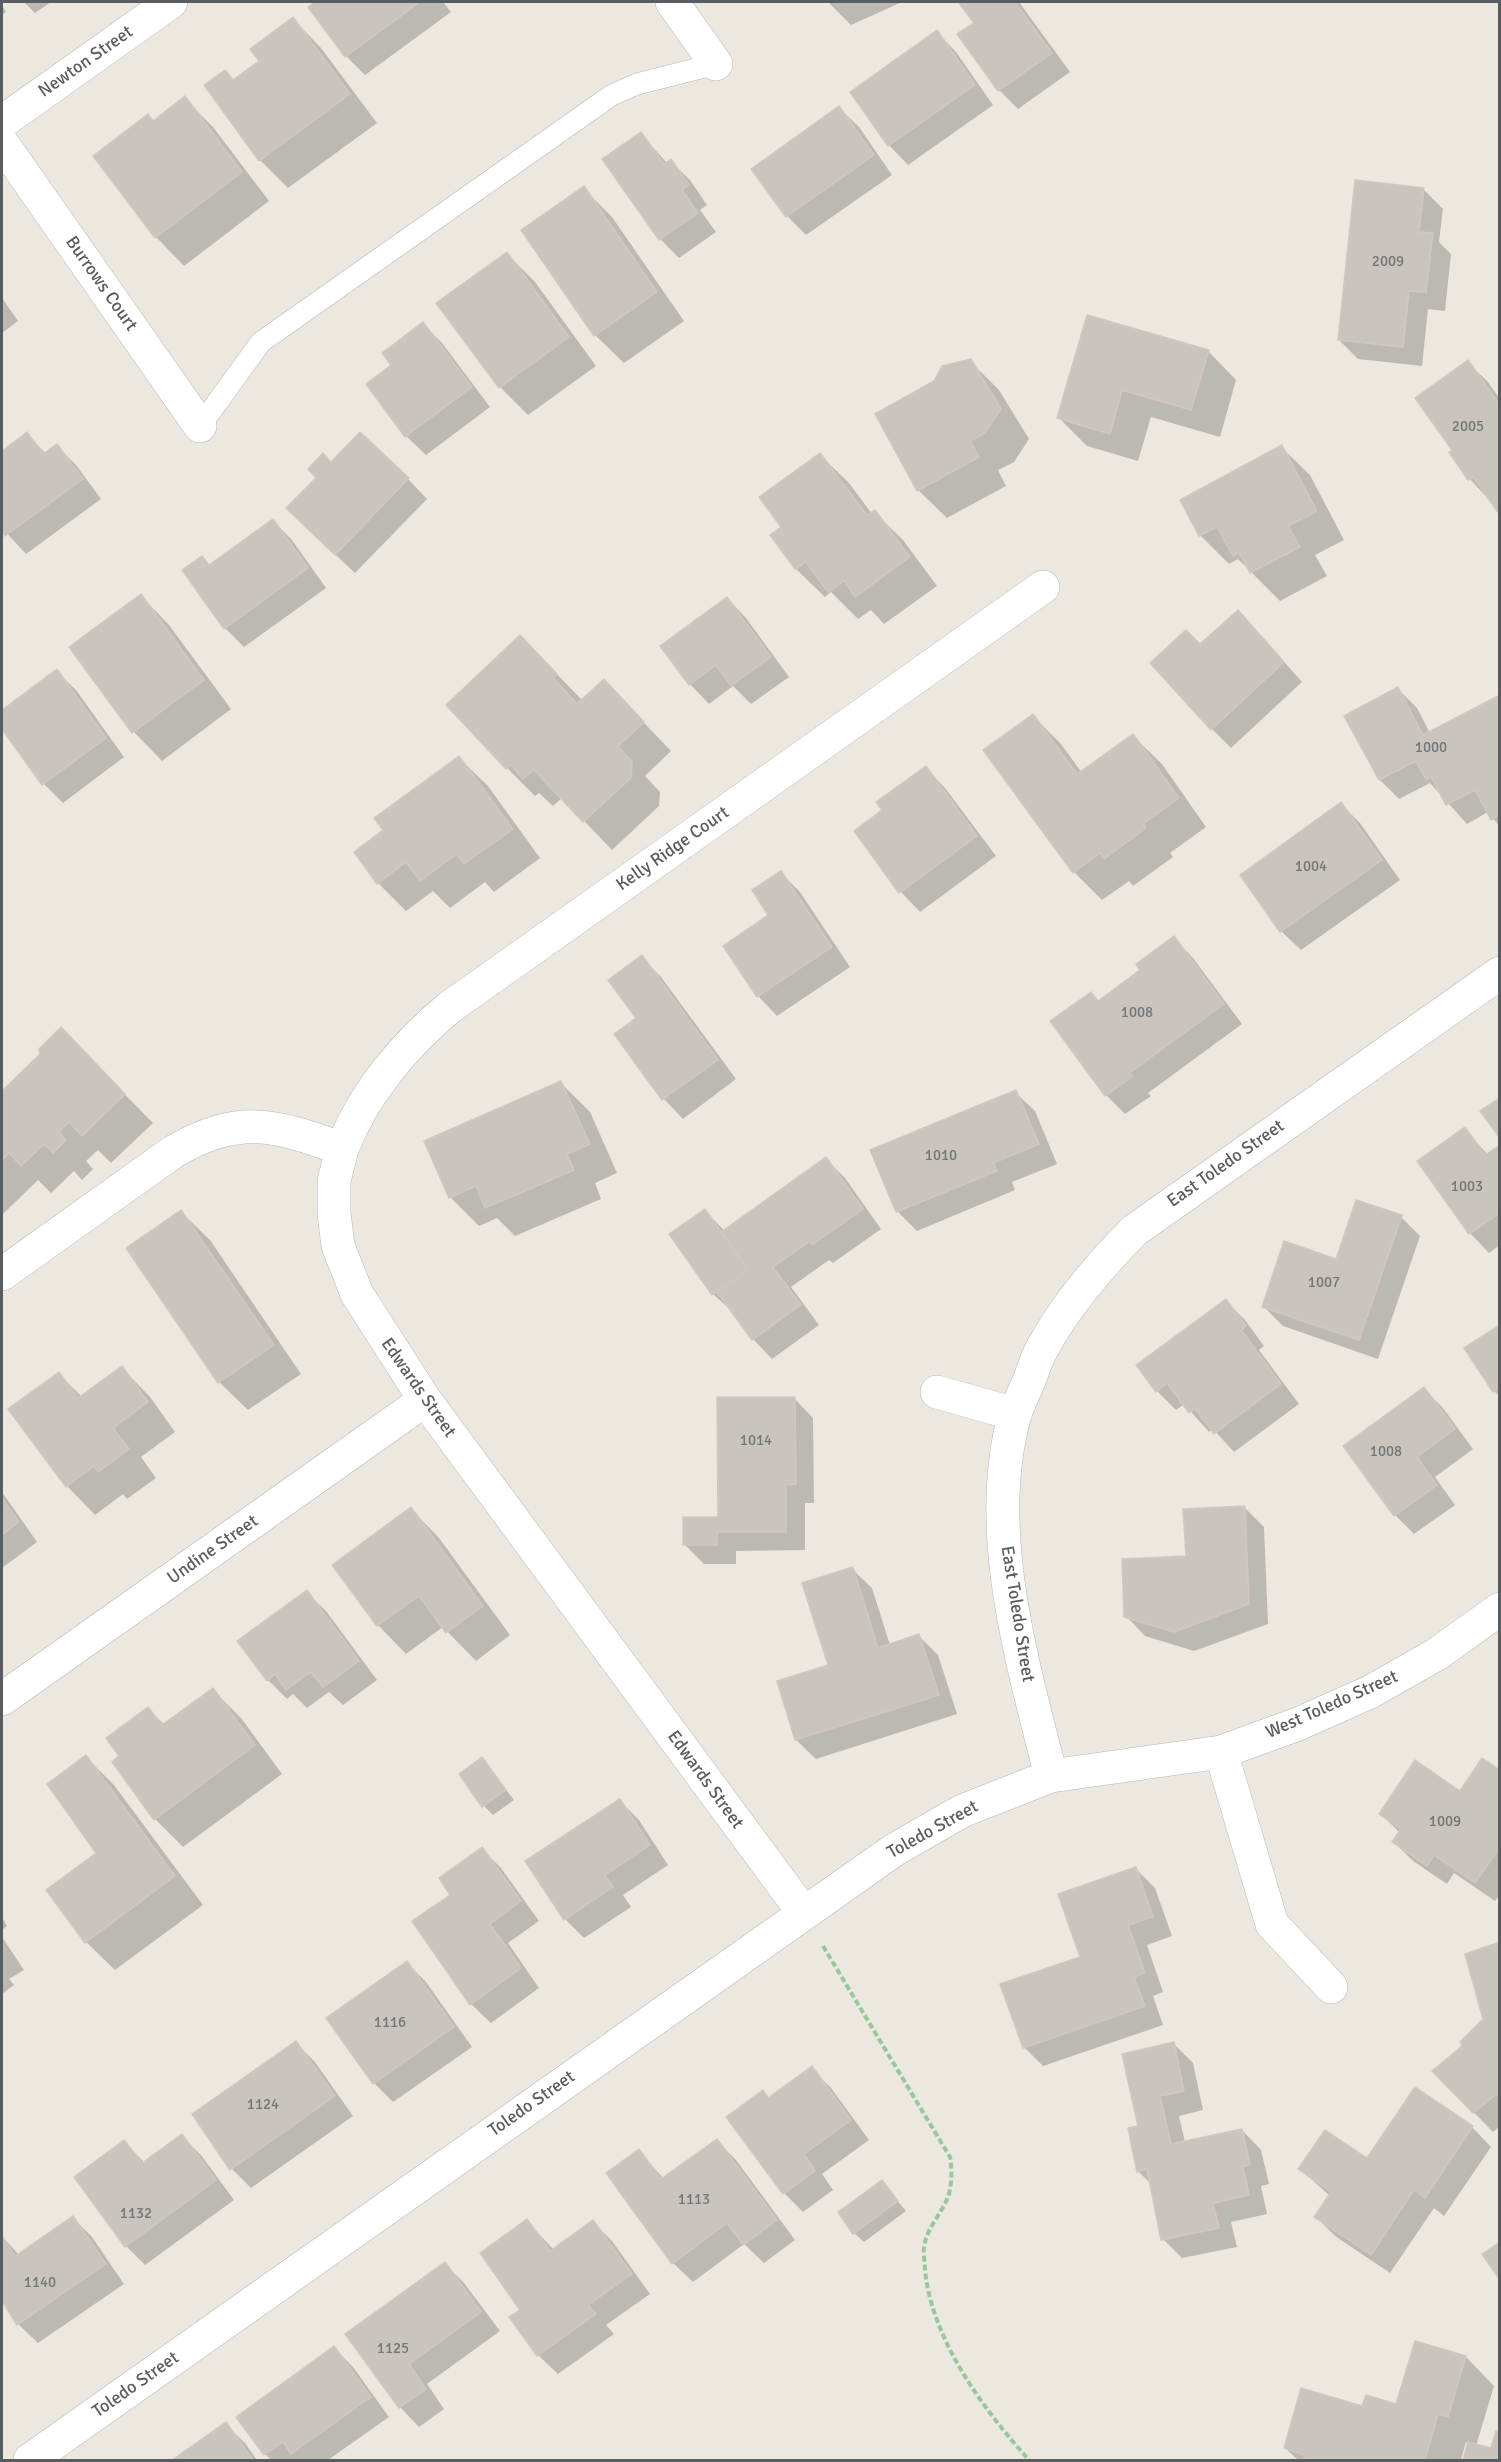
<!DOCTYPE html>
<html>
<head>
<meta charset="utf-8">
<style>
	body { margin:0 }
	#map { position:relative; width:1501px; height:2462px; overflow:hidden; background:#ece8df; font-family:Signika,sans-serif }
	canvas { display:block }
	.frame { position:absolute; inset:0; border:3px solid #585d61; pointer-events:none }
</style>
</head>
<body>
<div id="map">
<canvas width="1501" height="2462"></canvas>
<div class="frame"></div>
</div>
<script>
const g = document.querySelector('canvas').getContext('2d');
g.lineJoin = 'round';
function fill(path, color) {
  g.fillStyle = color;
  g.fill(path, 'evenodd');
}
function strokePath(path, color, width, dash) {
  g.strokeStyle = color;
  g.lineWidth = width;
  g.lineCap = dash ? 'butt' : 'round';
  g.setLineDash(dash || []);
  g.stroke(path);
}
function label(font, color, halo, rows, align = 'center') {
  g.font = font + ' Signika,sans-serif';
  g.lineWidth = 6;
  g.setLineDash([]);
  g.textBaseline = 'middle';
  g.strokeStyle = halo;
  g.fillStyle = color;
  for (const [text, x, y, turn = 0] of rows) {
    g.save();
    g.translate(x, y);
    g.rotate((+turn || 0) * Math.PI / 180);
    g.textAlign = isNaN(turn) ? turn : align;
    if (halo) g.strokeText(text, 0, 0);
    g.fillText(text, 0, 0);
    g.restore();
  }
}
fill(new Path2D(`
	M24,2H51L35,13Z
	M317,2H443L451,12L365,75L346,56L310,7Z
	M828,2H902L851,25Z
	M964,2H1019L1070,72L1018,109L999,90L976,23L962,3Z
	M2,5L6,12L2,15Z
	M293,19L321,48L377,123L288,188L260,160L225,72L234,81L261,61Z
	M937,32L956,52L993,105L908,165L889,145L852,92Z
	M184,98L213,127L269,201L184,266L156,237L148,116L154,122Z
	M839,108L859,127L892,175L806,235L787,216Z
	M641,134L667,163L670,161L690,180L707,205L700,210L716,232L679,258L660,239Z
	M583,188L612,217L684,321L624,363L595,335Z
	M1423,189L1443,209L1439,242L1451,254L1445,311L1428,309L1422,366L1358,359L1339,340Z
	M507,254L535,282L596,366L528,415L500,387Z
	M2,298L18,321L2,333Z
	M423,324L442,343L490,407L426,455L406,436Z
	M1208,351L1236,380L1220,437L1151,417L1138,461L1087,446L1059,418Z
	M970,361L999,390L1029,439L1014,462L998,470L1006,486L947,518L918,490Z
	M1467,362L1487,381L1500,399V512L1470,479L1451,453L1454,450Z
	M27,434L46,454L57,446L76,465L101,499L26,554L2,528V453Z
	M1281,447L1310,475L1344,540L1315,555L1327,576L1280,601L1238,559L1229,564L1200,535L1182,501Z
	M820,455L849,483L872,514L874,512L903,540L937,586L884,624L871,610L858,619L831,592L825,597L796,569L772,535L783,527Z
	M331,464L408,479L427,499L355,573L307,528Z
	M273,521L292,540L326,588L244,647L225,628L202,558L210,566Z
	M141,596L169,625L231,709L162,761L134,732L72,648Z
	M727,598L746,618L789,677L751,704L733,686L709,704L690,684L663,646Z
	M1257,631L1302,682L1231,748L1212,729L1201,646Z
	M549,666L583,701L604,681L671,751L645,776L660,792L659,806L612,850L562,798L553,806L539,793L535,796L507,768Z
	M56,671L76,690L124,757L63,803L44,784L2,727V712Z
	M1398,689L1417,708L1430,733L1500,697V827L1488,812L1467,824L1430,783L1399,799L1380,780L1346,716Z
	M1033,716L1061,744L1082,773L1133,736L1162,764L1206,827L1170,853L1173,857L1133,886L1129,881L1102,900L1074,872Z
	M459,758L488,786L540,858L494,892L485,882L450,908L433,891L406,911L378,883L385,831Z
	M926,768L945,788L996,856L920,912L901,892L856,831L884,811Z
	M1341,804L1360,823L1400,880L1301,950L1281,931L1242,875Z
	M781,873L800,892L850,967L777,1016L758,996L770,915Z
	M1174,938L1193,958L1242,1024L1148,1093L1151,1096L1125,1114L1106,1095L1099,1002L1142,970Z
	M641,957L661,977L736,1079L683,1119L664,1099L616,1034L638,1018Z
	M89,1058L153,1123L111,1163L98,1150L86,1161L93,1169L82,1180L74,1171L51,1193L38,1180L3,1214L2,1212V1098L6,1093Z
	M561,1083L590,1112L617,1173L595,1183L601,1199L515,1236L497,1218L479,1226L450,1197Z
	M1015,1092L1035,1111L1057,1164L1012,1182L1015,1190L917,1231L897,1211Z
	M1465,1129L1488,1155L1500,1147V1245L1489,1253L1470,1233L1419,1162Z
	M826,1159L845,1178L881,1229L833,1263L829,1260L791,1287L819,1325L772,1359L753,1339L734,1313L713,1294L671,1235L705,1211L725,1231Z
	M181,1212L210,1240L301,1374L248,1410L219,1382Z
	M1401,1217L1420,1236L1378,1359L1283,1326L1263,1306L1337,1261Z
	M1226,1301L1245,1320L1264,1346L1259,1350L1299,1404L1234,1452L1213,1429L1209,1432L1184,1404L1176,1410L1157,1391Z
	M1500,1326V1396L1494,1391Z
	M122,1368L150,1397L175,1432L141,1457L156,1478L127,1499L123,1494L95,1515L67,1486L59,1374L82,1397Z
	M1424,1389L1443,1408L1473,1449L1435,1477L1455,1505L1414,1534L1395,1515Z
	M794,1398L813,1418L814,1503H805V1550L736,1551V1564H704L685,1545L720,1518Z
	M2,1492L37,1542L2,1568Z
	M1245,1508L1264,1527L1268,1624L1194,1651L1145,1636L1126,1616Z
	M411,1509L439,1538L510,1635L476,1661L443,1627L406,1654L378,1625Z
	M852,1569L872,1588L890,1645L919,1636L938,1655L957,1714L816,1759L796,1740L830,1666Z
	M306,1592L326,1611L377,1680L343,1705L329,1692L307,1708L293,1694L287,1699L268,1680Z
	M213,1690L241,1718L282,1774L183,1847L155,1819L121,1757L148,1709L165,1725Z
	M86,1757L114,1785L203,1905L115,1970L86,1942L48,1891L98,1853Z
	M482,1759L514,1800L493,1815L484,1806Z
	M1500,1772V1894L1495,1901L1454,1873L1447,1884L1413,1861L1394,1842L1400,1833L1381,1814L1460,1793Z
	M620,1801L639,1820L668,1865L623,1895L631,1907L584,1938L565,1919Z
	M482,1849L501,1868L539,1921L508,1943L539,1988L491,2023L471,2004L452,1895Z
	M1136,1869L1155,1888L1172,1936L1147,1945L1163,1992L1153,1996L1163,2025L1043,2066L1024,2047Z
	M2,1917L7,1926L2,1930Z
	M2,1937L24,1970L9,1979L14,1985L2,1994Z
	M1500,1944V2126L1493,2132L1434,2071L1464,2046L1485,2019Z
	M407,1963L426,1982L472,2047L393,2102L374,2083Z
	M296,2043L315,2062L353,2116L251,2188L232,2169Z
	M1174,2044L1193,2063L1203,2110L1179,2116L1185,2142L1242,2130L1261,2150L1269,2184L1261,2186L1267,2214L1231,2222L1237,2247L1182,2258L1163,2239L1151,2184L1138,2171L1139,2127Z
	M811,2068L831,2088L869,2140L822,2174L833,2190L803,2212L784,2193L762,2092L769,2099Z
	M1472,2127L1491,2147L1444,2216L1434,2208L1390,2273L1335,2236L1316,2217L1330,2196L1300,2169L1367,2160Z
	M181,2136L201,2155L234,2200L145,2265L126,2246L124,2142L145,2163Z
	M717,2141L736,2160L795,2240L764,2263L744,2244L693,2282L673,2263L639,2151L664,2179Z
	M882,2182L906,2211L864,2242L854,2233Z
	M73,2218L92,2237L124,2284L38,2343L18,2324L2,2299V2236L19,2255Z
	M527,2221L554,2250L593,2222L612,2241L650,2294L606,2325L614,2334L558,2374L538,2355L522,2310Z
	M445,2264L464,2283L500,2331L427,2384L444,2409L419,2427L400,2407L347,2335Z
	M334,2348L353,2367L389,2417L328,2460H271L265,2454Z
	M1466,2357L1494,2386L1476,2446L1492,2450L1500,2434V2460H1465L1469,2443L1466,2442L1461,2460H1298L1285,2448L1363,2408L1397,2406Z
	M225,2424L245,2443L257,2460H175Z`), '#0003');
const building = new Path2D(`
	M315,2H420L345,57L308,7Z
	M961,2H1015L1052,53L998,91L957,34L974,23L959,3Z
	M293,17L350,94L259,161L204,85L225,70L233,80L259,61L250,49Z
	M937,30L975,85L888,146L850,92Z
	M185,96L242,172L155,238L93,156L148,114L153,121Z
	M839,106L874,155L786,217L751,169Z
	M641,132L664,164L671,159L689,185L682,190L698,213L659,240L602,159Z
	M1355,180L1424,188L1419,232L1433,233L1426,292L1409,291L1403,347L1338,340Z
	M584,186L657,292L594,336L521,230Z
	M507,252L569,337L499,388L436,303Z
	M1087,315L1209,350L1191,410L1122,390L1110,434L1057,418Z
	M423,322L472,387L405,437L366,384L391,365L382,353Z
	M971,359L1001,409L985,433L970,441L979,457L917,491L875,414L934,381L942,366Z
	M1468,360L1500,405V515L1473,477L1468,480L1449,452L1452,450L1415,398Z
	M27,432L43,454L57,444L83,479L5,536L2,530V451Z
	M360,432L409,478L335,555L286,508L316,478L308,469L323,453L331,462Z
	M1282,445L1317,511L1288,526L1300,547L1250,573L1239,553L1233,556L1217,527L1199,536L1180,500Z
	M820,453L867,515L875,510L910,557L855,597L844,581L828,592L806,562L795,569L770,535L781,527L759,497Z
	M273,519L308,568L224,629L182,570L202,556L209,565Z
	M141,594L204,680L132,733L69,647Z
	M727,597L771,657L731,686L716,665L689,685L660,646Z
	M1238,610L1284,662L1211,730L1150,663L1186,630L1200,644Z
	M520,635L557,674L553,678L577,704L604,679L644,722L618,746L632,762L631,778L583,822L534,770L523,779L511,765L506,769L446,705Z
	M57,669L106,738L42,785L2,729V710Z
	M1398,687L1423,735L1500,695V815L1491,820L1475,790L1446,805L1431,777L1426,780L1416,761L1379,780L1344,716Z
	M1033,714L1077,774L1133,734L1179,798L1143,824L1146,828L1104,859L1100,853L1073,873L983,750Z
	M459,756L513,829L464,864L457,854L420,881L406,862L377,884L354,852L383,830L374,818Z
	M926,766L977,836L899,893L854,831L882,810L876,802Z
	M1341,802L1382,860L1280,932L1240,875Z
	M781,871L832,947L757,997L723,946L768,915L752,890Z
	M1174,936L1224,1004L1128,1074L1133,1076L1105,1096L1050,1021L1091,992L1098,1001L1140,970L1136,964Z
	M642,955L718,1060L662,1100L614,1034L636,1018L608,980Z
	M61,1027L125,1094L82,1136L69,1122L59,1132L66,1140L53,1153L44,1144L21,1166L9,1153L2,1160V1096L4,1093L2,1091L40,1054L39,1049Z
	M561,1081L590,1144L567,1154L574,1170L485,1208L476,1186L449,1198L424,1141Z
	M1016,1090L1039,1144L993,1163L997,1171L896,1212L870,1150Z
	M1500,1098V1138L1480,1111Z
	M1465,1127L1485,1155L1500,1145V1213L1469,1234L1417,1161Z
	M826,1157L863,1209L812,1245L810,1241L773,1267L801,1305L752,1340L717,1292L748,1270L721,1232Z
	M1356,1200L1402,1215L1359,1340L1262,1307L1284,1241L1336,1259Z
	M705,1209L748,1270L712,1295L669,1234Z
	M181,1210L274,1345L218,1383L126,1248Z
	M1226,1299L1246,1326L1241,1330L1281,1384L1214,1434L1195,1408L1189,1413L1167,1383L1156,1392L1136,1365Z
	M1500,1325V1387L1493,1392L1464,1348Z
	M122,1366L148,1402L113,1428L129,1449L98,1472L94,1466L66,1487L8,1409L59,1372L78,1398Z
	M1424,1387L1455,1429L1417,1457L1437,1485L1394,1516L1343,1446Z
	M717,1397H795L796,1484L786,1485V1532H717V1545H683V1517H718Z
	M2,1498L19,1522L2,1535Z
	M1245,1506L1249,1604L1174,1632L1124,1617L1122,1559L1186,1556L1183,1509Z
	M411,1507L483,1606L446,1633L419,1596L377,1626L332,1565Z
	M853,1567L878,1648L919,1634L939,1695L795,1740L777,1681L828,1665L802,1583Z
	M307,1590L359,1661L323,1687L311,1672L286,1690L275,1674L267,1681L237,1641Z
	M213,1688L255,1745L154,1820L112,1762L119,1756L106,1738L148,1707L162,1725Z
	M86,1755L175,1876L85,1943L46,1890L96,1853L47,1784Z
	M482,1757L506,1790L482,1807L459,1774Z
	M1482,1758L1500,1770V1847L1475,1883L1434,1855L1427,1866L1392,1842L1401,1829L1379,1814L1415,1760L1460,1791Z
	M620,1799L650,1845L605,1875L613,1887L564,1920L525,1861Z
	M482,1847L521,1901L490,1924L521,1968L470,2005L412,1921L450,1895L439,1878Z
	M1136,1867L1153,1917L1128,1925L1145,1973L1134,1977L1145,2006L1023,2048L1000,1984L1080,1957L1058,1894Z
	M1500,1942V2096L1497,2094L1473,2113L1432,2071L1462,2046L1460,2042L1483,2019L1465,1954Z
	M407,1961L454,2027L373,2084L326,2018Z
	M296,2041L335,2096L230,2170L192,2114Z
	M1174,2042L1184,2091L1160,2096L1171,2144L1242,2129L1250,2165L1243,2167L1249,2195L1213,2203L1219,2228L1161,2240L1147,2169L1137,2172L1128,2128L1138,2126L1122,2054Z
	M812,2066L851,2120L804,2154L815,2171L783,2194L726,2117L763,2090L768,2098Z
	M1415,2087L1473,2126L1425,2198L1414,2190L1371,2255L1314,2217L1331,2192L1298,2169L1325,2130L1367,2158Z
	M182,2134L216,2180L125,2247L74,2177L124,2140L142,2163Z
	M717,2139L777,2220L743,2245L727,2223L672,2264L606,2173L639,2149L661,2179Z
	M882,2180L898,2201L853,2234L838,2212Z
	M73,2216L106,2264L17,2325L2,2301V2236L15,2256Z
	M527,2219L550,2251L593,2220L632,2274L588,2305L596,2314L537,2356L509,2317L520,2310L480,2253Z
	M1500,2242V2280L1482,2254Z
	M445,2262L481,2312L409,2364L426,2389L399,2408L345,2334Z
	M1415,2341L1466,2356L1448,2417L1438,2414L1425,2460H1304L1305,2455L1284,2448L1301,2388L1362,2406L1366,2395L1396,2404Z
	M334,2346L371,2397L291,2454L283,2442L264,2455L236,2417Z
	M226,2422L253,2460H172Z
	M1496,2431L1500,2432V2460H1463L1468,2442L1491,2448Z`);
fill(building, '#c9c5be');
strokePath(building, '#d0c8be', 1.5);
const service = new Path2D(`
	M200,426L261,342L612,95L637,84L716,64`);
const minor = new Path2D(`
	M672,2L716,64
	M2,122L171,2
	M2,143L200,426
	M342,1149C363,1094 405,1044 450,1007L1043,587
	M2,1274L173,1152C238,1114 275,1124 342,1149L334,1181V1213L338,1246L357,1294L425,1400L803,1912
	M937,1392L1015,1414
	M2,1699L425,1400
	M1221,1752L1272,1924L1331,1987
	M1051,1776C1023,1664 982,1530 1015,1414C1019,1403 1024,1392 1029,1381C1033,1370 1037,1357 1043,1347C1067,1303 1100,1265 1135,1230L1500,973
	M30,2460L894,1850L962,1811L1051,1776L1221,1752L1298,1724L1370,1692L1437,1654L1500,1609`);
strokePath(service, '#b2b7bb', 22);
strokePath(minor, '#b2b7bb', 34);
strokePath(new Path2D(`
	M823,1946L950,2157C952,2170 952,2181 949,2194C943,2213 927,2226 924,2247C923,2255 925,2263 925,2270C932,2340 983,2409 1029,2460`), '#96c89e', 4, [6, 3]);
strokePath(service, '#fff', 21);
strokePath(minor, '#fff', 33);
label('15px', '#747778', null, [
	["2009",1388,262],
	["2005",1468,427],
	["1000",1431,748],
	["1004",1311,867],
	["1008",1137,1013],
	["1010",941,1156],
	["1003",1467,1187],
	["1007",1324,1283],
	["1014",756,1441],
	["1008",1386,1452],
	["1009",1445,1822],
	["1116",390,2023],
	["1124",263,2105],
	["1113",694,2200],
	["1132",136,2214],
	["1140",40,2283],
	["1125",393,2349]
]);
label('18px', '#585d61', '#fff', [
	["Newton Street",86,62,-35],
	["Burrows Court",101,284,55],
	["Kelly Ridge Court",673,849,-35],
	["East Toledo Street",1226,1164,-35],
	["Edwards Street",418,1388,55],
	["Undine Street",213,1550,-35],
	["East Toledo Street",1017,1614,81],
	["West Toledo Street",1332,1705,-24],
	["Edwards Street",705,1780,54],
	["Toledo Street",933,1830,-29],
	["Toledo Street",532,2104,-35],
	["Toledo Street",136,2385,-35]
]);
</script>
</body>
</html>
